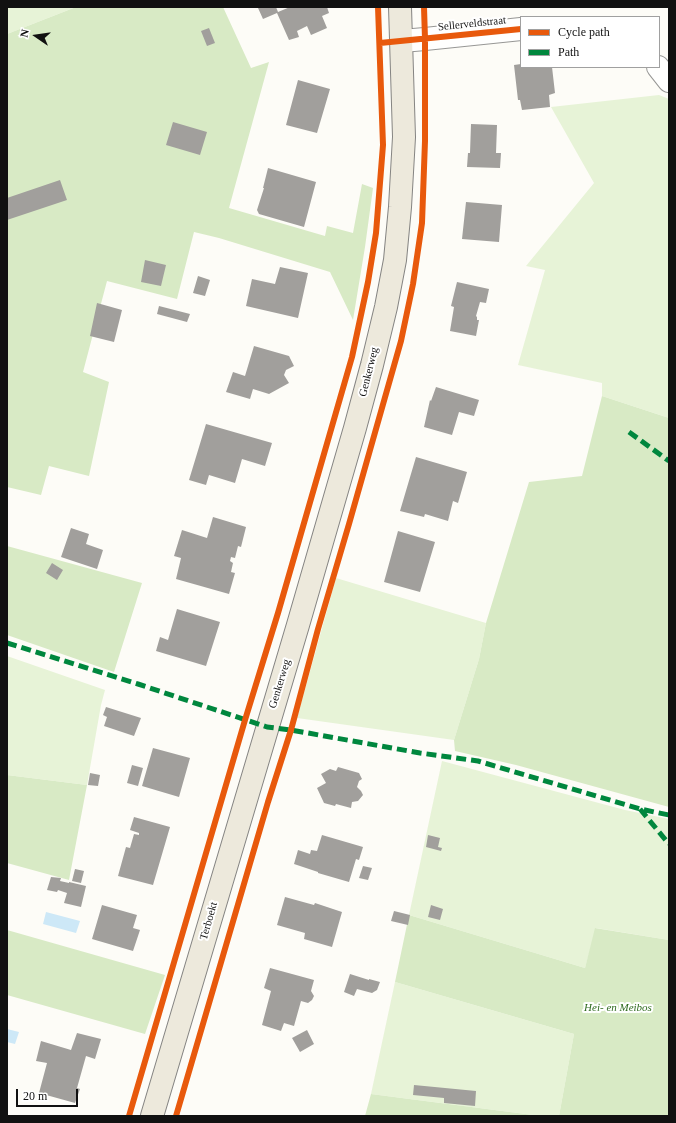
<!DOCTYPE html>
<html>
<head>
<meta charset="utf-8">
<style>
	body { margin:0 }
	#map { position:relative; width:676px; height:1123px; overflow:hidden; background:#fdfcf7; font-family:"Times New Roman",serif }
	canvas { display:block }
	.frame { position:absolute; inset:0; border:8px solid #111; pointer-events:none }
	.legend { position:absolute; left:520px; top:16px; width:140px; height:52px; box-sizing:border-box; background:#fff; border:1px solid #a0a0a0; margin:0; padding:5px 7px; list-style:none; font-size:12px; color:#111 }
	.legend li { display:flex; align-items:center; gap:8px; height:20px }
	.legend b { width:20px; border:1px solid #a0a0a0 }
	.north { position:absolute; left:16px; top:16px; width:40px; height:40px; -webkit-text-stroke:3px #fff; paint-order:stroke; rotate:283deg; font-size:11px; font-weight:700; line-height:16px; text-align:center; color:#111 }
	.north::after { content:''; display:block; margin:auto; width:14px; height:18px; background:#111; clip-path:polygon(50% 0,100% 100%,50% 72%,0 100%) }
	.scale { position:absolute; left:16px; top:1089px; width:62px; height:18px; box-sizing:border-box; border:2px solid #111; border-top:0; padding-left:5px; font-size:12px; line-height:14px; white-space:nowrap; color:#111; -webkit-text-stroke:3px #fff; paint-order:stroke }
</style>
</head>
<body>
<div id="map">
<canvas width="676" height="1123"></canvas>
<div class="frame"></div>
<ul class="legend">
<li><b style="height:5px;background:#e8590c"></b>Cycle path</li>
<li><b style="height:5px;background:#00873e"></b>Path</li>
</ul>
<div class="north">N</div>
<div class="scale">20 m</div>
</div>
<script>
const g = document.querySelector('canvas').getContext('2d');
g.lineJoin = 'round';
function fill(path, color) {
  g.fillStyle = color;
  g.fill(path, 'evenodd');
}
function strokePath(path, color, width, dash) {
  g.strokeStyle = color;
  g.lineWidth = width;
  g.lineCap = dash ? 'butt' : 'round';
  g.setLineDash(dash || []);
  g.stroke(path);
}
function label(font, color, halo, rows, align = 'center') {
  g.font = font + ' "Times New Roman",serif';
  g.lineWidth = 4;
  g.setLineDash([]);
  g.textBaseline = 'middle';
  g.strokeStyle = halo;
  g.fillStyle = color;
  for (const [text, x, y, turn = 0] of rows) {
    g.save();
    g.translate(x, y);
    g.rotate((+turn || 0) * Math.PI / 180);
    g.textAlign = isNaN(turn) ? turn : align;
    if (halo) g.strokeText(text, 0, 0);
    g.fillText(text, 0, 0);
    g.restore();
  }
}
fill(new Path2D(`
	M7,7H76L7,34Z
	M659,95L669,99V418L602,396V383L518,365L545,270L526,266L594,183L551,107Z
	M336,578L486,623L479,659L454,740L297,718Z
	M7,656L105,690L101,705L87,785L7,775Z
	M442,761L625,810L669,819V940L596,928L585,968L409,915Z
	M395,982L574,1034L559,1116H541L371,1094Z`), '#e7f3d7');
fill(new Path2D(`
	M76,7H223L251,68L269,62L229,208L325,236L327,226L353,233L362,184L373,188L365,247L353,320L330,272L219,238L194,232L177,299L107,281L83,372L109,382L89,476L49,466L41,495L7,487V34Z
	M602,396L669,418V807L516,765L455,751L454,740L479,659L486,623L529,482L582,476Z
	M7,546L142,583L114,672L7,635Z
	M7,775L87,785L69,880L7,863Z
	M409,915L585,968L595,928L669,940V1116H559L574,1034L395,982Z
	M7,930L165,975L145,1034L7,995Z
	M371,1094L541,1116H365Z`), '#d8eac5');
fill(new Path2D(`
	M46,912L80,921L76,933L43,924Z
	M7,1029L19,1032L15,1044L7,1042Z`), '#cde8f7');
fill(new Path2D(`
	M260,7H276L278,12L290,7H327L329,13L322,16L327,28L311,35L307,26L297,31L299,37L289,40L277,13L263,19L258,8Z
	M209,28L215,43L207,46L201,31Z
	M521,64V67H552L555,93L549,95L550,107L522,110L520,100H518L514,65Z
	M298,80L330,89L317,133L286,125Z
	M173,122L207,132L200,155L166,145Z
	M471,124L497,125L496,153H501L500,168L467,167L468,153H470Z
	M268,168L316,182L304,227L259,214L257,210L264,188H263Z
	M60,180L67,200L7,220V198Z
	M466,202L502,205L499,242L462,239Z
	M145,260L166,265L161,286L141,282Z
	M280,267L308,273L298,318L246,306L252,279L275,284Z
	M198,276L210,280L205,296L193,293Z
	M457,282L489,289L486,303L480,302L476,316L477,317V320H479L476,336L450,331L454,307L451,306Z
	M97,303L122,310L114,342L90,336Z
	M159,306L190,314L187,322L157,314Z
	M254,346L289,356L294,366L286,370L284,375L289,383L269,394L253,389L250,399L226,392L233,372L245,376Z
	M436,387L479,400L474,416L459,412L452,435L424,427L430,400L431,401Z
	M206,424L272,443L265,466L242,459L235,483L209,475L206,485L189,480Z
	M416,457L467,472L458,503L453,501L448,521L425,514L424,517L400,511Z
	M213,517L246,527L241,547L238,546L235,558L231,557L230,561L233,563L231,572L235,573L229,594L176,579L181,558L174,556L182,530L207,538Z
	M71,528L89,534L86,544L103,550L97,569L61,557Z
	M398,531L435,542L420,592L384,582Z
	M52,563L63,570L57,580L46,573Z
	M177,609L220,622L206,666L156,651L160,637L168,640Z
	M106,707L141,718L134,736L104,726L107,717L103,715Z
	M153,748L190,758L179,797L142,786Z
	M132,765L143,768L138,786L127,783Z
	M338,767L359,773L362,779L359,781L357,787L361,791L363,795L358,801L352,802L351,808L336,804L335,806L324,803L317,788L326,783L321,774L330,769L336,771Z
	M90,773L100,775L98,786L88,785Z
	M134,817L170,827L153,885L118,876L126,847L130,848L134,834L139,835V833L130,830Z
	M322,835L363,847L359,860L356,859L349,882L318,873V872L294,864L298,850L310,854L311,850L317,851Z
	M428,835L440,838L438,847L442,848L441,851L426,847Z
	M363,866L372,868L368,880L359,878Z
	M75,869L84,871L81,883L72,881Z
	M51,877L61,878L60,881L69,883V882L86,886L81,907L64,903L67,893L58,890L57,892L47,890Z
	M285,897L314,905L315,903L342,912L332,947L304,939L305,933L277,925Z
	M102,905L137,915L133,928L140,930L133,951L92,939Z
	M431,905L443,909L440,920L428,917Z
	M394,911L410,915L408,925L391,921Z
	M270,968L314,980L311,991L314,996L312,1000L308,1003L301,1001L294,1026L284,1023L281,1031L262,1025L271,991L264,988Z
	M350,974L369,980V979L380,982L377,990L372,993L357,989L354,996L344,992Z
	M307,1030L314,1044L300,1052L292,1038Z
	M77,1033L101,1039L95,1059L86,1056L77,1088L80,1089L75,1103L39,1093L47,1063L36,1061L41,1041L71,1050Z
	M414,1085L476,1091L475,1106L444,1103V1098L413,1095Z`), '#a19f9c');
const minor = new Path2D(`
	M402,41L425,39L521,29
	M658,67L669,81`);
const major = new Path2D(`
	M152,1116L298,625L355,428L372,365L386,307L395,260L400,207L404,137L400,7`);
strokePath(minor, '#979795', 24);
strokePath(major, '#858482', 24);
strokePath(minor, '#fffffe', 22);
strokePath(major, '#ede9dc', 22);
strokePath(new Path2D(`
	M629,432L669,461
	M7,643L138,684L267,727L291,730L420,753L478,761L640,809L669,815
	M640,809L669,844`), '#00873e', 5, [10, 5]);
strokePath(new Path2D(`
	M380,43L521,29
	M129,1116L245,720L278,613L352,357L368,282L376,233L383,145L378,7
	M176,1116L268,802L291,730L318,629L349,524L401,341L413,284L422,223L425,141V39L424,7`), '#e8590c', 6);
label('11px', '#111', '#fff', [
	["Sellerveldstraat",472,24,-6],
	["Genkerweg",369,372,-76],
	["Genkerweg",280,684,-73],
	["Terboekt",209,921,-74]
]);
label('italic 11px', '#2f6b1f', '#fff', [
	["Hei- en Meibos",618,1008]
]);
</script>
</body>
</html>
